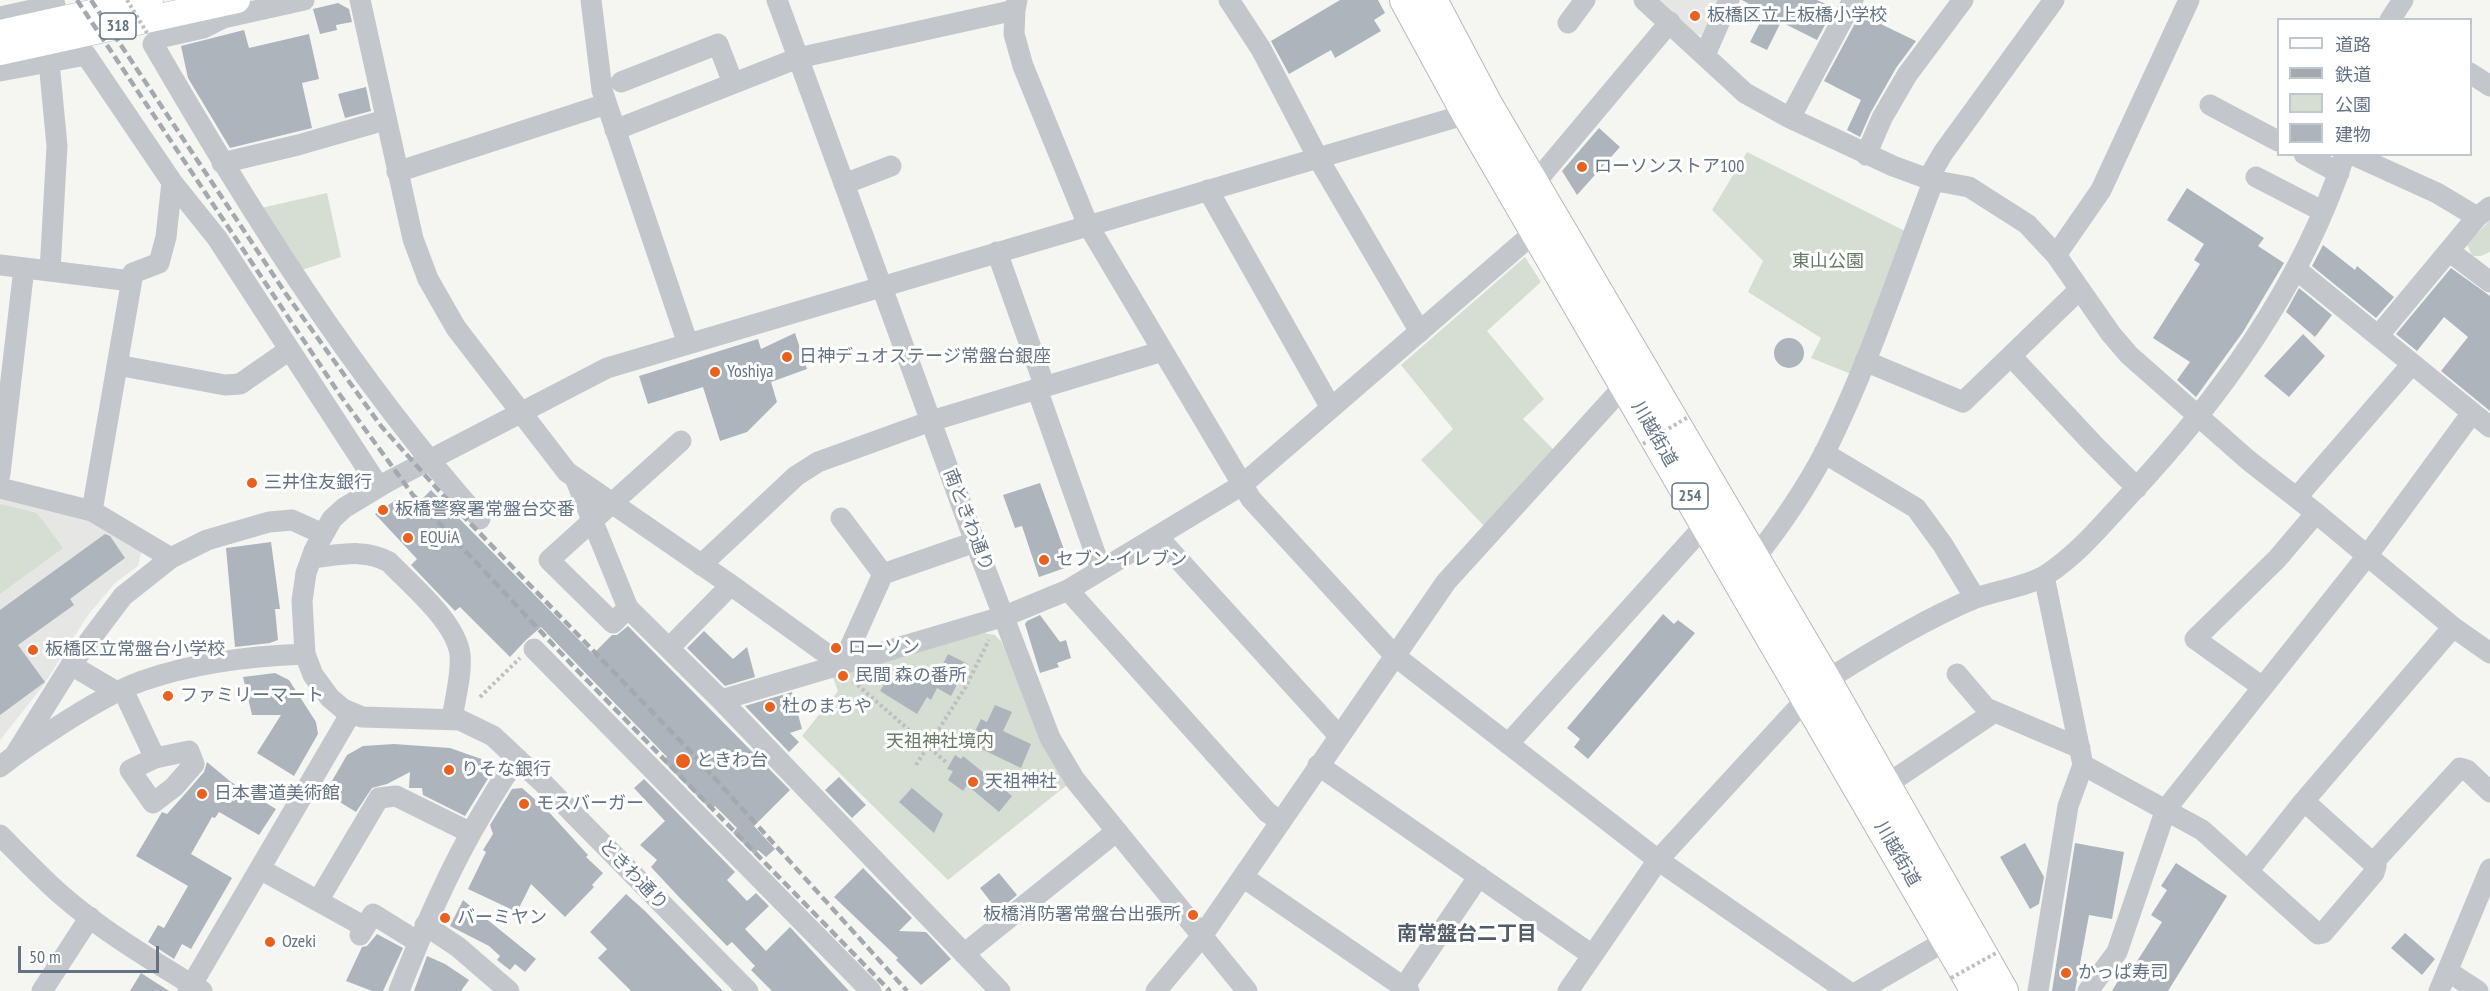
<!DOCTYPE html>
<html>
<head>
<meta charset="utf-8">
<style>
	body { margin:0 }
	#map { position:relative; width:2490px; height:991px; overflow:hidden; background:#f5f6f2; font-family:"PT Sans Narrow","Noto Sans JP",sans-serif }
	canvas { display:block }
	.legend { position:absolute; left:2277px; top:18px; width:195px; height:138px; box-sizing:border-box; background:#fff; border:2px solid #c1c7ce; margin:0; padding:8px 10px; list-style:none; font-size:18px; color:#647384 }
	.legend li { display:flex; align-items:center; gap:12px; height:30px }
	.legend b { width:30px; border:2px solid #c1c7ce }
	.scale { position:absolute; left:18px; top:946px; width:141px; height:27px; box-sizing:border-box; border:3px solid #647384; border-top:0; padding-left:8px; font-size:18px; line-height:21px; white-space:nowrap; color:#647384; -webkit-text-stroke:4px #fff; paint-order:stroke }
</style>
</head>
<body>
<div id="map">
<canvas width="2490" height="991"></canvas>
<ul class="legend">
<li><b style="height:8px;background:#fff"></b>道路</li>
<li><b style="height:8px;background:#a3a9af"></b>鉄道</li>
<li><b style="height:16px;background:#d6ddd3"></b>公園</li>
<li><b style="height:16px;background:#aeb4bb"></b>建物</li>
</ul>
<div class="scale">50 m</div>
</div>
<script>
const g = document.querySelector('canvas').getContext('2d');
g.lineJoin = 'round';
function fill(path, color) {
  g.fillStyle = color;
  g.fill(path, 'evenodd');
}
function strokePath(path, color, width, dash) {
  g.strokeStyle = color;
  g.lineWidth = width;
  g.lineCap = dash ? 'butt' : 'round';
  g.setLineDash(dash || []);
  g.stroke(path);
}
function label(font, color, halo, rows, align = 'center') {
  g.font = font + ' "PT Sans Narrow","Noto Sans JP",sans-serif';
  g.lineWidth = 6;
  g.setLineDash([]);
  g.textBaseline = 'middle';
  g.strokeStyle = halo;
  g.fillStyle = color;
  for (const [text, x, y, turn = 0] of rows) {
    g.save();
    g.translate(x, y);
    g.rotate((+turn || 0) * Math.PI / 180);
    g.textAlign = isNaN(turn) ? turn : align;
    if (halo) g.strokeText(text, 0, 0);
    g.fillText(text, 0, 0);
    g.restore();
  }
}
fill(new Path2D(`
	M1655,0H1724L1708,38L1689,31Z
	M0,498L86,518L142,548L138,566L115,583L88,615L43,686L0,740Z`), '#e6e7e5');
fill(new Path2D(`
	M1747,152L1907,232L1851,374L1811,358L1821,338L1748,292L1763,261L1712,210Z
	M327,193L341,257L302,270L257,209Z
	M2490,220V252L2481,256H2472L2467,244Z
	M1525,257L1541,282L1487,331L1544,399L1523,419L1555,451L1486,528L1421,460L1453,429L1401,365Z
	M0,504L37,513L63,548L0,594Z
	M984,633L995,635L1001,641L1042,736L1067,785L948,880L802,736L838,691L832,675Z`), '#d6ddd3');
fill(new Path2D(`
	M1340,0H1378L1385,13L1374,20L1381,31L1335,58L1331,50L1289,74L1271,41Z
	M1742,0H1817L1834,8L1817,40L1781,22L1767,50L1750,42L1765,13Z
	M338,3L349,9L352,22L336,25L337,30L320,34L313,9Z
	M1860,14L1916,41L1896,68L1871,112L1860,137L1847,130L1861,100L1824,81Z
	M244,30L249,48L309,34L319,79L302,83L312,128L230,148L188,78L181,46Z
	M366,87L371,111L345,118L338,94Z
	M1599,128L1620,147L1577,195L1562,171Z
	M2187,188L2264,238L2258,246L2284,263L2243,332L2196,397L2177,380L2190,362L2153,338L2200,264L2194,260L2204,244L2167,220Z
	M2323,245L2355,270L2357,266L2394,297L2376,318L2312,266Z
	M2451,268L2490,296V411L2441,371L2468,337L2444,317L2417,351L2396,334Z
	M2299,288L2332,315L2315,337L2286,312Z
	M795,333L807,369L771,382L777,402L747,432L720,441L703,387L648,404L639,376L758,339L761,349Z
	M2303,334L2325,356L2289,397L2264,376Z
	M1774 353a15 15 0 1 1 30 0a15 15 0 1 1-30 0Z
	M1040,483L1067,558L1062,560L1065,568L1039,577L1022,526L1015,528L1003,495Z
	M431,490L593,654L612,635H617L628,626L790,790L754,826L775,849L766,857L758,850L754,854L733,833L737,828L715,806L711,810L663,761L667,757L541,627L526,640L510,657L460,607L455,611L411,565L417,559L375,514L397,499L408,513Z
	M105,534L110,536L125,558L70,599L74,605L18,645L45,682L0,715V610Z
	M271,542L280,609H275L278,640L270,643L235,647L226,548Z
	M1663,614L1674,624L1678,620L1695,633L1588,759L1574,747L1580,739L1567,728Z
	M1040,615L1060,642L1066,640L1071,658L1057,663L1059,667L1040,673L1025,624L1027,621Z
	M704,631L733,659L747,647L755,677L725,686L687,648Z
	M948,654L968,664L951,696L937,688L931,700L927,697L917,714L880,691L894,668L902,673L906,664L935,680Z
	M275,673L289,680L316,722L318,734L294,776L257,753L281,715H252L243,677Z
	M792,692L802,729L790,733L799,742L789,752L745,706Z
	M995,705L1012,712L1003,731L1031,744L1021,768L969,743L981,719L987,722Z
	M394,744L450,748L490,762L492,772L465,816L423,795L422,788H409L410,772L387,784L372,788L356,812L325,793L347,755L363,746Z
	M955,755L961,759L963,756L1012,796L999,812L967,785L963,791L948,780L953,771L947,769Z
	M207,762L231,782L276,809L259,835L219,812L215,818L212,817L191,854L232,878L191,949L182,944L174,959L148,942L158,925L164,928L188,886L136,856L162,812L167,814L184,795L204,772Z
	M839,777L866,805L852,818L825,790Z
	M644,779L735,872L727,880L747,901L756,893L769,906L745,929L766,951L790,927L849,991H772L751,970L755,966L732,942L727,946L678,896L651,867L657,860L640,845L665,821L634,788Z
	M522,788L548,811L588,855L586,857L603,873L592,885L594,887L565,917L531,884L517,912L468,889L486,852L483,850L493,834L490,825L512,789Z
	M912,788L943,814L934,833L899,802Z
	M2025,843L2044,877L2039,904L2030,909L2000,857Z
	M2075,843L2124,852L2112,919L2089,915L2075,991H2052Z
	M2176,863L2227,896L2168,991H2112L2122,974L2127,977L2162,922L2151,915L2167,890L2161,886Z
	M863,868L912,918L899,931L926,932L951,959L921,985L896,960L898,958L834,897Z
	M999,873L1017,895L998,911L980,888Z
	M626,894L645,911L723,991H631L598,958L607,949L590,932Z
	M463,900L536,959L525,972L515,964L510,970L497,960L500,956L489,946L450,926Z
	M2405,933L2435,959L2422,975L2391,948Z
	M377,934L403,948L383,991H372L346,981L362,947L367,946Z
	M427,956L445,964L469,980L461,991H414Z
	M141,973L169,991H130Z`), '#aeb4bb');
const major = new Path2D(`
	M0,33L150,0
	M0,52L237,0`);
const highway = new Path2D(`
	M1405,0L1467,114L1976,991
	M1432,0L1487,104L1826,680L2003,991`);
strokePath(major, '#b6babe', 27);
strokePath(highway, '#b6b9bc', 32);
strokePath(new Path2D(`
	M853,681L948,764
	M480,697L520,658
	M916,765L965,688L989,640`), '#bdbfc1', 4, [3, 3]);
strokePath(new Path2D(`
	M304,0L223,18L203,28L159,38L153,44C249,210 352,375 480,519
	M360,0L413,239L428,279L456,328L567,472L731,585L842,665L883,574L975,542
	M591,0L602,90L688,344
	M777,0L975,542L1050,738L1075,780L1247,991
	M1017,0L1015,10L1014,34L1023,66L1088,225L1251,499L1395,656L1658,860L1847,991
	M1229,0L1261,49L1318,158L1420,332
	M1644,0L1745,93L1790,118L1893,166L1931,180L1969,187L2027,224L2056,255L2111,334L2129,355L2248,460L2316,513L2453,627L2490,653
	M0,17L55,5
	M2390,20L2403,0
	M1568,23L1585,0
	M1705,55L1729,0
	M49,62L57,146L50,271
	M0,71L86,55L172,182L217,238L379,487
	M2470,73L2490,86
	M621,82L718,44L733,83
	M2210,105L2278,141
	M1790,118L1853,0
	M615,130L798,58L1015,10
	M2304,154L2339,173
	M2351,154L2437,193L2477,217
	M1866,155L1882,118L1907,75L1963,0
	M222,163L298,145L385,120
	M397,172L606,104
	M2256,177L2322,211
	M844,184L891,166
	M1534,184L1670,22
	M1208,190L1331,408
	M2449,251L2490,282
	M997,252L1045,387
	M2056,255L2101,190L2189,0
	M0,265L131,281
	M2297,270L2490,427
	M2378,336L2477,217L2490,207
	M2011,356L2094,445L2137,488
	M1865,361L1963,402L2080,289
	M117,365L225,385L240,384L289,350
	M1037,389L1101,570
	M1824,453L1916,508L1943,545L1975,598
	M0,474L24,268
	M575,478L628,608L721,700L1000,991
	M0,488L92,511L171,558
	M2297,497L2412,364
	M92,511L133,273L159,263L166,237L172,182
	M841,518L883,574
	M1158,537L1339,736
	M312,558C339,555 364,548 389,562C411,585 455,621 460,654C462,675 455,698 452,719
	M1755,558C1781,525 1805,490 1825,452C1867,368 1897,277 1930,190L1932,172L1943,153L2054,0
	M701,565L796,476L818,462L931,421L1163,351
	M2044,576L2083,765L2202,830L2318,934L2323,933L2374,873L2376,866L2304,801
	M1068,590L1267,812L1281,822
	M628,608L613,623L549,560L681,441
	M669,648L731,585
	M534,649L871,991
	M71,665L117,692
	M1957,674L1986,708L2080,748
	M1826,680C1874,651 1921,621 1973,599C1994,591 2029,586 2046,575C2077,555 2101,526 2125,500C2219,400 2302,286 2345,154
	M2261,686L2195,639L2277,559L2316,513
	M123,690L155,758L130,770L153,803L174,787L194,764L189,751L155,758
	M721,700L1005,616L1068,590L1242,485L1536,231
	M1508,744L1706,524
	M16,753L71,665L123,596L171,558L207,540L269,522L292,520L323,534
	M1318,765L1592,955
	M0,767C18,752 37,740 57,727C83,710 112,692 142,681C193,663 251,656 305,654
	M1886,785L1993,713
	M0,835C19,854 38,874 59,893C102,931 153,961 202,991
	M2373,863L2460,768L2467,770L2490,792
	M260,869L365,927
	M2249,870L2304,801L2453,627
	M1243,877L1409,991
	M318,901L379,798L396,796L471,833
	M425,925L458,947L509,991
	M360,935L373,914L418,942
	M964,954L1117,831
	M2449,972L2478,991
	M1404,987L1479,876
	M42,991L90,917
	M188,991L351,713
	M399,991C423,930 449,869 483,812C494,794 504,775 518,759
	M748,991L541,781L493,736L460,720L362,717L343,709L330,698L313,675L305,654L302,601L306,573L314,551L332,519L344,508L387,482L607,368L1467,114L1479,108
	M1156,991L1202,936L1446,582L1625,385
	M1568,991L1658,860L1807,698
	M1859,991L1947,940
	M2038,991L2068,806L2083,765
	M2088,991L2117,952L2166,809L2367,556L2472,413
	M2439,991L2490,869`), '#c3c6ca', 21);
strokePath(major, '#fff', 26);
strokePath(highway, '#fff', 30);
strokePath(new Path2D(`
	M77,0L340,395L413,495L575,668L890,991
	M91,0L286,294L381,426L442,494L690,751L907,991`), '#a3a9af', 4.5, [9, 4.5]);
strokePath(new Path2D(`
	M127,0L147,33
	M1643,444L1688,417
	M1951,978L1998,952`), '#bdbfc1', 4, [3, 3]);
for (const [x, y, r, color] of [
	[1695,16,6,"#e9601f"],
	[1582,167,6,"#e9601f"],
	[787,357,6,"#e9601f"],
	[715,372,6,"#e9601f"],
	[252,483,6,"#e9601f"],
	[383,510,6,"#e9601f"],
	[408,538,6,"#e9601f"],
	[1044,560,6,"#e9601f"],
	[836,648,6,"#e9601f"],
	[33,650,6,"#e9601f"],
	[843,676,6,"#e9601f"],
	[168,696,6,"#e9601f"],
	[770,707,6,"#e9601f"],
	[683,761,8,"#e9601f"],
	[449,770,6,"#e9601f"],
	[973,782,6,"#e9601f"],
	[202,794,6,"#e9601f"],
	[524,804,6,"#e9601f"],
	[1193,915,6,"#e9601f"],
	[445,918,6,"#e9601f"],
	[270,942,6,"#e9601f"],
	[2066,973,6,"#e9601f"]
]) {
  const dot = new Path2D();
  dot.arc(x, y, r, 0, 2 * Math.PI);
  g.fillStyle = color;
  g.fill(dot);
  strokePath(dot, '#fff', 2);
}
for (const [x, y, w] of [
	[118,26,36],
	[1690,496,36]
]) {
  const box = new Path2D();
  box.roundRect(x - w / 2, y - 13, w, 26, 4.5);
  g.fillStyle = '#fff';
  g.fill(box);
  strokePath(box, '#647384', 1.5);
}
label('bold 16px', '#647384', null, [
	["318",118,26],
	["254",1690,496]
]);
label('18px', '#647384', '#fff', [
	["板橋区立上板橋小学校",1707,16],
	["ローソンストア100",1594,167],
	["日神デュオステージ常盤台銀座",799,357],
	["Yoshiya",727,372],
	["三井住友銀行",264,483],
	["板橋警察署常盤台交番",395,510],
	["EQUiA",420,538],
	["セブン-イレブン",1056,560],
	["ローソン",848,648],
	["板橋区立常盤台小学校",45,650],
	["民間 森の番所",855,676],
	["ファミリーマート",180,696],
	["杜のまちや",782,707],
	["ときわ台",696,761],
	["りそな銀行",461,770],
	["天祖神社",985,782],
	["日本書道美術館",214,794],
	["モスバーガー",536,804],
	["板橋消防署常盤台出張所",1181,915,"right"],
	["バーミヤン",457,918],
	["Ozeki",282,942],
	["かっぱ寿司",2078,973]
], 'left');
label('18px', '#657b63', '#fff', [
	["東山公園",1828,262],
	["天祖神社境内",940,742]
]);
label('18px', '#647384', '#fff', [
	["川越街道",1654,434,60],
	["南ときわ通り",968,520,69],
	["川越街道",1897,854,60],
	["ときわ通り",633,875,46]
]);
label('bold 20px', '#525d69', '#fff', [
	["南常盤台二丁目",1467,934]
]);
</script>
</body>
</html>
